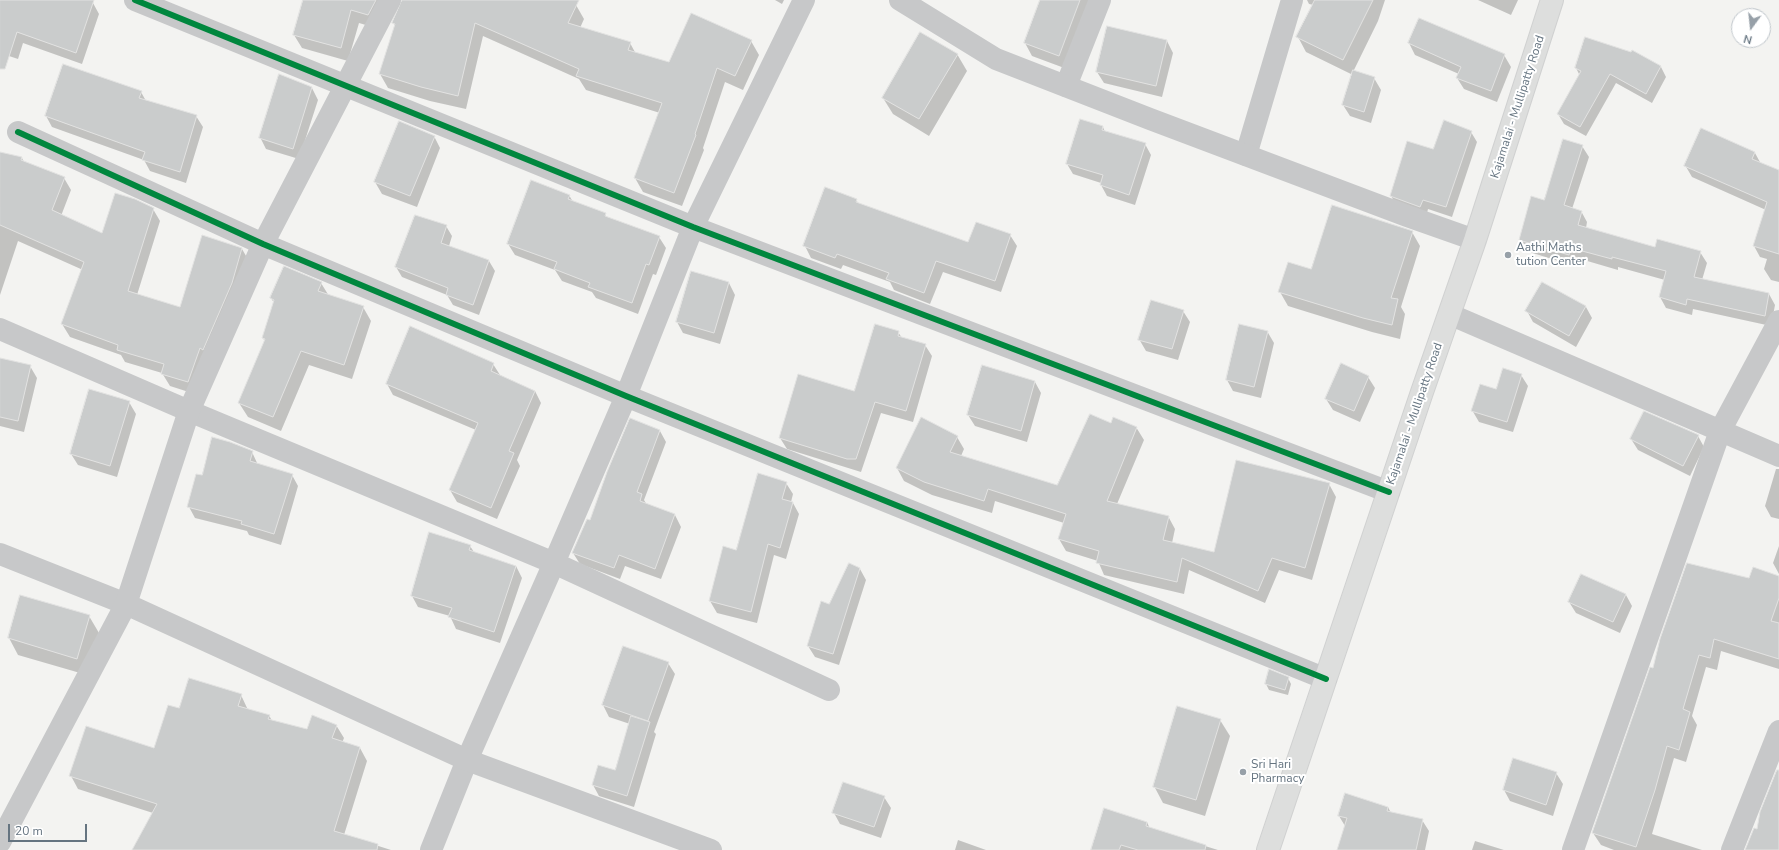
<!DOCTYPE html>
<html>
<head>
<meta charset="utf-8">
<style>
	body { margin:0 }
	#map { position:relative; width:1779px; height:850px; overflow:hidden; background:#f3f3f1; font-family:"Nunito Sans",sans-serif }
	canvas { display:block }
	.north { position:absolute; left:1731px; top:8px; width:40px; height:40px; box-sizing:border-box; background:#fff; border:1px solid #c1c7cc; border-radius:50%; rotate:195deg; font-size:11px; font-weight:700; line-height:16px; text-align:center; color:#657480 }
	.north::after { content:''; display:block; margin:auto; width:14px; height:18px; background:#97a0a8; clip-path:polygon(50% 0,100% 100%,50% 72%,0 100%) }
	.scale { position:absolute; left:8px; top:824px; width:79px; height:18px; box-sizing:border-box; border:2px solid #657480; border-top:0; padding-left:5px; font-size:12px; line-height:14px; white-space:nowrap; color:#657480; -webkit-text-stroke:3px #fff; paint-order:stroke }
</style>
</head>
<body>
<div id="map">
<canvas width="1779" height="850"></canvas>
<div class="north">N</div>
<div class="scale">20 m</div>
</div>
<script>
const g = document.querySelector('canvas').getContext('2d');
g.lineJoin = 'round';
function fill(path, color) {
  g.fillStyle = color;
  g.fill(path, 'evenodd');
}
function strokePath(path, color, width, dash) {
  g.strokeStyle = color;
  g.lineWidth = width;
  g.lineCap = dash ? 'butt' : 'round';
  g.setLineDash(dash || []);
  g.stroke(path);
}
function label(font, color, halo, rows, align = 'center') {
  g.font = font + ' "Nunito Sans",sans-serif';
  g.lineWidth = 4;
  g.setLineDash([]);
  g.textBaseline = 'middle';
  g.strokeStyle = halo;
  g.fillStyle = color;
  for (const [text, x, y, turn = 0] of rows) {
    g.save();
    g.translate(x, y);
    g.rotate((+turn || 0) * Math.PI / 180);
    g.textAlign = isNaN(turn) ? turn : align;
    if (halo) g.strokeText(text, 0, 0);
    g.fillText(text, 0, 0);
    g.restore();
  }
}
fill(new Path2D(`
	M0,0H83L93,3L99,14L82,64L23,43L18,59L0,53Z
	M304,0H382L376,28L359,23L348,61L302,48L294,35Z
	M419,0H565L576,5L584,19L580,28L630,43L636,54L670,63L751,41L759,55L743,90L725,82L703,148L704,150L682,206L643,192L635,178L660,113L586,90L579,79L483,36L466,109L430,101L388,88L380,74L395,26L393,23Z
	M775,0H784L782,4Z
	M1042,0H1093L1067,69L1032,56L1025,43Z
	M1307,0H1385L1378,21L1353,72L1374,78L1381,90L1371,123L1350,116L1343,105L1353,75L1306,52L1298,37L1314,5L1309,4Z
	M1478,0H1518L1511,15Z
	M1585,38L1631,53L1632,51L1661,67L1666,77L1652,103L1616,83L1586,136L1564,124L1558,114L1580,76L1576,68Z
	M1167,41L1173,53L1162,97L1104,83L1097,72Z
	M1409,43L1504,55L1511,67L1497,102L1464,89L1457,78L1459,74L1415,55Z
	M957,54L967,71L929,136L893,114L883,98Z
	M279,75L312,88L318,100L299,159L266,149L260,137Z
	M141,92L146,101L196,116L203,127L186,183L150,171L144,160L52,127L46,116Z
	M1103,127L1105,132L1145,144L1151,155L1135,205L1107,196L1101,185V183L1073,174L1067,164Z
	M1701,129L1755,153L1761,164L1779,171V282L1771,280L1764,269L1767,259L1760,257L1754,246L1766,210L1692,177L1685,165Z
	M1471,132L1477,142L1452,217L1428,209L1426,217L1397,206L1391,196L1434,150Z
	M434,136L440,148L417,207L382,194L375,182Z
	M1582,146L1589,157L1572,209L1581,211L1587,222L1586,228L1655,248L1700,252L1707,263L1702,280L1769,294L1775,305L1771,326L1693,309L1692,315L1666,308L1660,297L1665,280L1618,267V270L1577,258L1575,266L1526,251L1520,240L1532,197L1545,201Z
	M0,153L22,158L24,162L64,178L71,190L61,216L103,234L153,209L160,221L137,295L181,308L202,236L242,249L249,261L195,394L170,386L162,373L125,362L121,355L70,337L62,324L83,270L18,241L0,295Z
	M569,195L573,202L605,214L607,218L659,237L666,248L656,275L653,274L638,314L596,298L592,292L562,281L555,270L515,255L508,244Z
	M856,200L859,204L969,244L1010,235L1017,246L1001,292L943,272L930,304L894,290L890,282L843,265L841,269L811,258L805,246Z
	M446,226L452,236L449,246L489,261L495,271L479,315L453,305L447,295L402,277L396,267Z
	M1412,232L1420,246L1401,307L1405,314L1400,339L1372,332L1288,306L1280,292L1311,270Z
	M692,272L729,283L735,295L720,344L683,333L677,322Z
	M321,283L329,296L363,307L371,321L352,379L309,365L281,431L248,417L239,403L265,342L263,338L274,303L271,298Z
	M1542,283L1586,307L1592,318L1576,347L1533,322L1527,311Z
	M1183,311L1190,322L1178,360L1146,351L1139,339Z
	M1267,331L1274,343L1261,398L1233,391L1227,380Z
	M898,332L902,338L925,345L932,356L913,422L881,413L861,472L787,449L780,438L855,392Z
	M0,359L30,366L37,378L24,432L0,426Z
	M493,364L500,375L535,391L541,403L517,460L520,466L497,519L457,502L450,490L476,430L393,395L387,384Z
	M982,367L1035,382L1041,393L1027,442L975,426L968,415Z
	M1521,375L1528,386L1513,432L1479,422L1472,410L1497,390Z
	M1368,377L1375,388L1360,422L1333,410L1326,399Z
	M129,402L136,414L117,477L78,465L71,454Z
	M1111,424L1136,427L1144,440L1117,504L1168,516L1175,529L1172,543L1215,553L1329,484L1336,497L1312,580L1279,570L1265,603L1189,570L1184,594L1104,575L1098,561L1066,551L1059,539L1064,523L995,501L992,513L932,495L904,481L897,468L957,437L964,449L961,456L1058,486Z
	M660,431L666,442L644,500L647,505L675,515L681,527L661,579L625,566L620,579L580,564L573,553Z
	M1698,436L1704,447L1690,476L1638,450L1631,439Z
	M252,452L258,465L292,475L298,486L281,545L249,535L247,531L195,518L189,507L203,477Z
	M1776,469H1779V519L1771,517L1765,506Z
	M786,483L793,494L791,502L793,503L799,514L786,559L774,555L757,623L717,613L710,601L737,551Z
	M470,546L474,552L516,566L522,578L500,643L456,629L450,616L418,607L412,596Z
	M1779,546V574L1773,563Z
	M860,569L866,580L839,665L815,657L808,646Z
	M1779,577V669L1721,651L1717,670L1706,667L1692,716L1697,725L1686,762L1674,758L1652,834L1702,850H1614L1601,845L1593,833L1654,670L1750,579Z
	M1626,595L1632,606L1620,633L1576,613L1569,602Z
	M89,616L99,633L87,675L18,655L9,638Z
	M668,663L675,674L654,732L656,734L634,807L599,796L593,785L615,771L630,724L609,717L603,705Z
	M1288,678L1291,684L1288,695L1269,690L1266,684Z
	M241,695L248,710L269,715L272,721L307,730L336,725L344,738L342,743L360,748L367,761L344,835L391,850H137L153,813L78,789L71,776L155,750L180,710Z
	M1220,720L1230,736L1205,816L1163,803L1154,786Z
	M1556,773L1563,784L1553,816L1510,801L1504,790Z
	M884,797L891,808L881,838L840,824L834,813Z
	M1388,807L1391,813L1422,820L1429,831L1425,850H1338L1345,826L1339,816Z
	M1147,822L1150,829L1218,850H1092Z
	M958,840L986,850H955Z
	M1475,841L1504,850H1472Z`), '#0003');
const building = new Path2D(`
	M0,0H94L76,53L17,32L5,69H0Z
	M303,0H376L368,15L351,10L341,48L293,35Z
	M402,0H579L568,23L631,42L628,50L669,62L691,13L752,40L735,76L717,68L695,134L696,135L674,193L634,178L662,103L576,76L579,69L475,23L458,96L421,87L379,74L395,24L392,23Z
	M1040,0H1080L1059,56L1024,43Z
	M1315,0H1373L1343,60L1296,37Z
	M1419,18L1505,54L1491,91L1456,78L1461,67L1408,43Z
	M1107,26L1167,40L1156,86L1096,72Z
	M920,32L958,54L919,119L882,98Z
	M1585,37L1631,52L1632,50L1661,66L1646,94L1610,74L1580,127L1557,114L1581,71L1575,68Z
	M63,64L142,91L139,98L197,115L180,172L142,160L145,152L45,116Z
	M1353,70L1375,77L1364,112L1342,105Z
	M279,74L312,87L293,149L259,138Z
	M1080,119L1103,126L1102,130L1146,143L1129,195L1100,185L1103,175L1066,164Z
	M1444,120L1472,131L1446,207L1423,200L1420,207L1390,196L1407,141L1433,149Z
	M399,121L435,136L410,196L374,182Z
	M1701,128L1755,152L1752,159L1779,170V254L1753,246L1767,202L1684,166Z
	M1563,139L1583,145L1564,205L1582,211L1578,225L1655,247L1657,239L1701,251L1694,277L1769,293L1765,316L1687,299L1686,305L1659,297L1666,271L1612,257V259L1571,248L1569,255L1519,240L1531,196L1544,200Z
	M0,152L22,157L21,160L65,177L52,210L102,233L115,193L135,199L154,208L128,291L180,307L202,235L242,248L232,283L203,350L200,348L188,382L161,374L164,364L117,350L118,345L61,324L84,262L0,225Z
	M531,180L570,195L568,199L606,213L605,216L660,236L649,265L646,264L632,303L588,287L590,283L554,269L557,262L507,244Z
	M825,187L857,199L856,202L968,242L976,222L1011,234L995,281L936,261L924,293L886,279L889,273L837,254L835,258L803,246Z
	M1332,205L1413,231L1391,298L1398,299L1392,325L1363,318L1278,292L1288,262L1311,269Z
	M415,215L447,225L441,243L489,260L473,305L446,295L448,288L395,267Z
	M284,266L322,282L318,291L364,306L344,365L301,351L273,417L238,403L265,339L262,338L274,300L270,298Z
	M691,271L729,282L714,333L676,322Z
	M1542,282L1586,306L1569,336L1525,311Z
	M1151,300L1184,310L1172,349L1138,340Z
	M875,324L899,331L898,336L926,344L906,411L875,402L856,459H847L779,438L798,374L854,391Z
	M1239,324L1268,331L1254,387L1226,380Z
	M410,326L494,363L491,371L535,391L509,451L514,453L491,508L449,490L478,423L386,384Z
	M0,358L31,365L18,421L0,417Z
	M1341,363L1369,376L1354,411L1325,399Z
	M982,365L1035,381L1021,431L967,415Z
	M1503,368L1522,374L1507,422L1471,411L1480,384L1496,389Z
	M89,389L130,401L110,466L70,454Z
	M1644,411L1699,435L1683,466L1630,439Z
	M1090,414L1111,423L1113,417L1137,427L1107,501L1169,516L1163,540L1214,552L1236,460L1330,483L1305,568L1272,558L1258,591L1182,558L1177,582L1096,563L1099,551L1058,539L1066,514L988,489L984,501L924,482L896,468L921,417L958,436L950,452L1057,485Z
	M630,418L660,430L637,492L642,494L640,501L675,514L655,569L619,555L614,568L572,553L587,519L590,520L607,472Z
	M212,437L230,442L253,451L250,461L293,474L274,534L241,524L242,521L187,507L196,474L202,475Z
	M758,473L787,482L782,499L793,502L780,548L768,544L751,612L709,601L723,546L736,550Z
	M429,532L471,545L469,550L516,566L494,632L448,617L452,608L411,596Z
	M849,563L860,568L833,654L807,646L821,601L829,604Z
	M1687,563L1749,578L1753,567L1779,576V598L1771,621L1779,623V659L1714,639L1710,658L1699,655L1683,709L1690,712L1679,750L1667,746L1655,790L1636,847L1592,833L1650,667L1653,668L1660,639Z
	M1581,574L1626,594L1613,622L1568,602Z
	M20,595L90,615L77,659L8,638Z
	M623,646L669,662L648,721L602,705Z
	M1269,669L1289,677L1285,690L1265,684Z
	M189,678L242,694L238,706L270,715L268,719L307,729L312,715L337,725L332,738L360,747L334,831L378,844L377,850H132L157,804L69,776L86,726L154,748L168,705L179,708Z
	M1177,706L1221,719L1196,800L1153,787Z
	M631,716L650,722L627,796L592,785L598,765L615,770Z
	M1513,758L1557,772L1546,805L1503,790Z
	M1777,770H1779V850H1745L1754,828L1757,829L1760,812Z
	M843,782L885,796L874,827L832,813Z
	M1345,793L1388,807L1387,811L1423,819L1416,850H1337L1347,818L1338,816Z
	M1104,808L1147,822L1146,826L1206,845L1205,850H1138L1121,845L1119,850H1091Z`);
fill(building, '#cacccc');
strokePath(building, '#e2e2e1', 1);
const secondary = new Path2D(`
	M1268,850L1422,392L1475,240L1552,0`);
strokePath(secondary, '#d0d1d1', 24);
strokePath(new Path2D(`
	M135,0L693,227L1389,492
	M1066,86L1100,0
	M18,132L263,244L626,396L1326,679
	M1246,155L1292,0
	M1449,314L1779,456
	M0,329L189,411L554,563L829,690
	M0,554L126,604
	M431,850L467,760L554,563L626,396L693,227L804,0
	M1573,850L1720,431L1779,321
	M1732,850L1779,731`), '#c7c8c9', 22);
strokePath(new Path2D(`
	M900,0L996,59L1150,119L1407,216L1475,240
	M126,604L467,760L711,850
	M0,842L126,604L189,411L263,244L390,0`), '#c7c8c9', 22);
strokePath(secondary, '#dddedd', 22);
strokePath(new Path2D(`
	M135,0L693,227L1389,492
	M18,132L263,244L626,396L1326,679`), '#00873e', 6);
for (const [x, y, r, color] of [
	[1508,255,4,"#97a0a8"],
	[1243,772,4,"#97a0a8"]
]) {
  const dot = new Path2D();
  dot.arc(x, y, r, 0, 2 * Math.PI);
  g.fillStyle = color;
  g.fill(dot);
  strokePath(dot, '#fff', 1.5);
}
label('12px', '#657480', '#fff', [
	["Kajamalai - Mullipatty Road",1518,107,-72],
	["Kajamalai - Mullipatty Road",1415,414,-71]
]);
label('12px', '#657480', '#fff', [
	["Aathi Maths",1516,248],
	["tution Center",1516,262],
	["Sri Hari",1251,765],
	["Pharmacy",1251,779]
], 'left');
</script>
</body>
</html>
